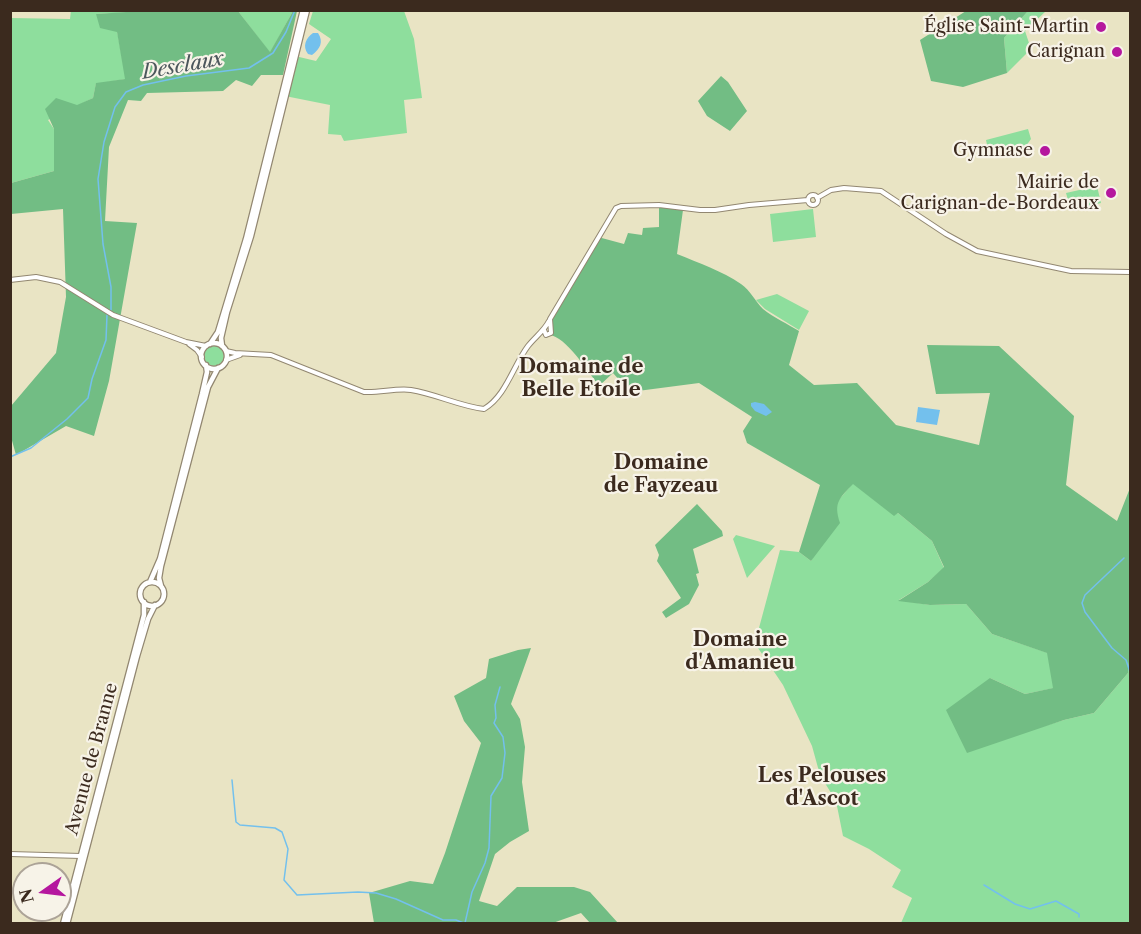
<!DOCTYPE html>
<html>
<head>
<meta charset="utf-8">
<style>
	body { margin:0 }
	#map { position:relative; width:1141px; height:934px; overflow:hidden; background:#e9e4c4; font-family:"Libre Caslon Text",serif }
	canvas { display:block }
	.frame { position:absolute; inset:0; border:12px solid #3b2a1e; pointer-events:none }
	.north { position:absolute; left:12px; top:862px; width:60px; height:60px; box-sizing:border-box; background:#f7f3e8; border:2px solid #aca397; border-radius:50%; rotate:256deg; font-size:16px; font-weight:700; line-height:24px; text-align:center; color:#3b2a1e }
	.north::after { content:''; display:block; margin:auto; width:21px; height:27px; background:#b5179e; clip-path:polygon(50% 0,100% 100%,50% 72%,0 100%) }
</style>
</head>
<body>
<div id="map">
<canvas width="1141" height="934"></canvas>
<div class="frame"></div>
<div class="north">N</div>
</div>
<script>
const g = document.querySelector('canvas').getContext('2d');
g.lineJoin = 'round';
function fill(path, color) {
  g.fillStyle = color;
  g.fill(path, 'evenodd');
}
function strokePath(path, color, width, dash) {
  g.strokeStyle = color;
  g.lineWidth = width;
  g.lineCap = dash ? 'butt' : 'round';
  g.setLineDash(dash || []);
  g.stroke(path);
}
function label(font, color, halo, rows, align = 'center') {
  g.font = font + ' "Libre Caslon Text",serif';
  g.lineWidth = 4.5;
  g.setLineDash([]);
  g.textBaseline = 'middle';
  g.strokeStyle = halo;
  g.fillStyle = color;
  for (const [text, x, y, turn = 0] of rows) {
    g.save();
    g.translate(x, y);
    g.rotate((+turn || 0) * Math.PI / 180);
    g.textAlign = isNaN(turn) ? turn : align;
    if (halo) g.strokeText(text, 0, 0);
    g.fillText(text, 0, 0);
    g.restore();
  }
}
fill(new Path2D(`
	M71,10L156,11L96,14L117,31L126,79L96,84L93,98L48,120L54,129V171L11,183V18L70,19Z
	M238,11H293L270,53Z
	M313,11H404L414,39L422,98L404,100L407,133L344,141L341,135L328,134L330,105L285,96L295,56L316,61L331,39L309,24Z
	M1028,11H1046L1025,31L1031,49L1007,73L1004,38Z
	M1028,129L1031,139L1026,146L989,154L986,140Z
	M1097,186L1101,203L1071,210L1066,193Z
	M813,209L816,237L773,242L770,214Z
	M777,294L809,311L799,330L765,309L756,300Z
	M204 356a10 10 0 1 1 20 0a10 10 0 1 1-20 0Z
	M853,483L894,515L898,513L932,541L944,568L928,582L899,600L930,605L966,604L992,634L1048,653L1054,688L1025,694L990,678L1025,732L1064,720L1094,713L1128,673L1130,651V923H901L912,898L892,887L901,870L869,849L843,836L836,801L820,775L812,746L783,685L758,648L756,639L780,550L799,552L811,561L836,510L837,502Z
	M736,535L775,546L747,578L733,539Z`), '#8ede9d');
fill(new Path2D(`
	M156,10L238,11L270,52L293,11H297L283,75H261L252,86L236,80L223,91L147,93L141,101L128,100L109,147L105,221L137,223L109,381L94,436L66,426L16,455L11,437V406L56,353L66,297L63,209L11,214V183L54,171V129L45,109L56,98L77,105L93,98L96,83L125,79L117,32L100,28L96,14Z
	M977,11H1028L1004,38L1007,73L963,87L931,81L920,40L966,11Z
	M721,76L728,82L747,111L730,131L707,116L698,101Z
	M659,205L683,210L677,254C699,263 722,271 741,284C751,291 755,301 763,309C774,318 788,324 799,331L789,365L814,385L857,383L896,425L979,445L990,393L936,394L927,345L999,346L1074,416L1066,485L1117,521L1130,488V650L1128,673L1094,713L1064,720L967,753L946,710L990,678L1025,694L1053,688L1047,653L992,634L966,604L930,605L898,601L928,582L944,567L932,541L898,513L894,516L853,484C840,498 833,502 840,523L811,561L799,552L820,485L747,443L743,431L752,417L699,383L630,392L613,373L599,386C589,373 566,336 549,335L550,319L598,237L624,244L628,233L642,235L643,228L659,227Z
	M697,504L722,531L723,536L693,549L699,573L696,574L699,585L689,604L666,618L662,612L681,598L657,561L659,555L655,545Z
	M531,648L511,704L520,719L525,747L522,782L529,831L510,842L495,854L479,901L497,906L517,887H574L590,892L618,923H590L581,913L550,924L374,923L369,893L410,881L433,884L445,853L481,743L464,721L454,696L486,678L489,659L518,650Z`), '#72bd84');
fill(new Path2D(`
	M313,33H318C324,42 320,49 312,55L308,54C302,46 306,38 313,33Z
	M755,402L764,404L772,412L766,416L755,411L751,406V403Z
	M918,407L940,410L937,425L916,422Z`), '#73c0ed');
strokePath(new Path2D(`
	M111,310V287L103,244L98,179L104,142L115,107L126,92L143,85L186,76L249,68L273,53L286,32L295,10
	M10,457L31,448L67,419L88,398L92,379L106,340L107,315
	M1124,558L1085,595L1082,603L1085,612L1112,648L1126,660L1130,672
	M232,780L236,822L240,825L275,828L282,832L288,849L284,880L297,895L358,892L376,893L396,899L443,920H456L466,924
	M984,885L1015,904L1030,909L1056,901L1079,914V917
	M465,923L472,892L485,863L489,848L491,796L502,778L505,753L503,737L494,723L496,718L495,705L500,687`), '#73c0ed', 1.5);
const secondary = new Path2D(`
	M808 200a5 5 0 1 1 10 0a5 5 0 1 1-10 0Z
	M817,198L831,190L844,188L881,191L946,234L977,251L1071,271L1130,272
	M10,280L36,277L60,282L113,315L186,342L206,346
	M544,330L546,335L551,333L550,319L616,208L621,206L659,205L700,210H715L749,205L808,200
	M189,344L197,350L202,357
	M226,351L235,353L271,355L364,392C380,393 396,388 411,390C436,394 459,406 484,409C506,396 513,366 528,346C535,337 544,331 549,321
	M226,360L240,355
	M10,854L81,856`);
const primary = new Path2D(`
	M201 356a13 13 0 1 1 26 0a13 13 0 1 1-26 0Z
	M210,344L218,332L246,239L303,10
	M222,346L221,338L227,312L251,236L307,10
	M140 594a12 12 0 1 1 24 0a12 12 0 1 1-24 0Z
	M150,582L160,559L202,394L207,372L206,365
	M161,586L159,578L161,566L208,387L218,368
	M63,924L144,615V602
	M67,924L137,656L148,619L155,605`);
strokePath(secondary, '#928771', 6);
strokePath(primary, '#928771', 7);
strokePath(secondary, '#fff', 4);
strokePath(primary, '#fff', 4.5);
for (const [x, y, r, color] of [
	[1101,27,6,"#b5179e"],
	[1117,52,6,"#b5179e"],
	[1045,151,6,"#b5179e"],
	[1111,193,6,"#b5179e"]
]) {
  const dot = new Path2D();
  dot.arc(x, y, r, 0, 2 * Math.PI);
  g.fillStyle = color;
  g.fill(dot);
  strokePath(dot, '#f7f3e8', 2);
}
label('18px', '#3b2a1e', '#f7f3e8', [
	["Église Saint-Martin",1089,27],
	["Carignan",1105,52],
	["Gymnase",1033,151],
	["Mairie de",1099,183],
	["Carignan-de-Bordeaux",1099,204]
], 'right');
label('18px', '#3b2a1e', '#f7f3e8', [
	["Avenue de Branne",92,759,-75]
]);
label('italic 20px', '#4c575c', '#f7f3e8', [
	["Desclaux",183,66,-10]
]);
label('bold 20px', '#3b2a1e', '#f7f3e8', [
	["Domaine de",581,367],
	["Belle Etoile",581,390],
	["Domaine",661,463],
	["de Fayzeau",661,486],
	["Domaine",740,640],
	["d'Amanieu",740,663],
	["Les Pelouses",822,776],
	["d'Ascot",822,799]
]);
</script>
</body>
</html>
